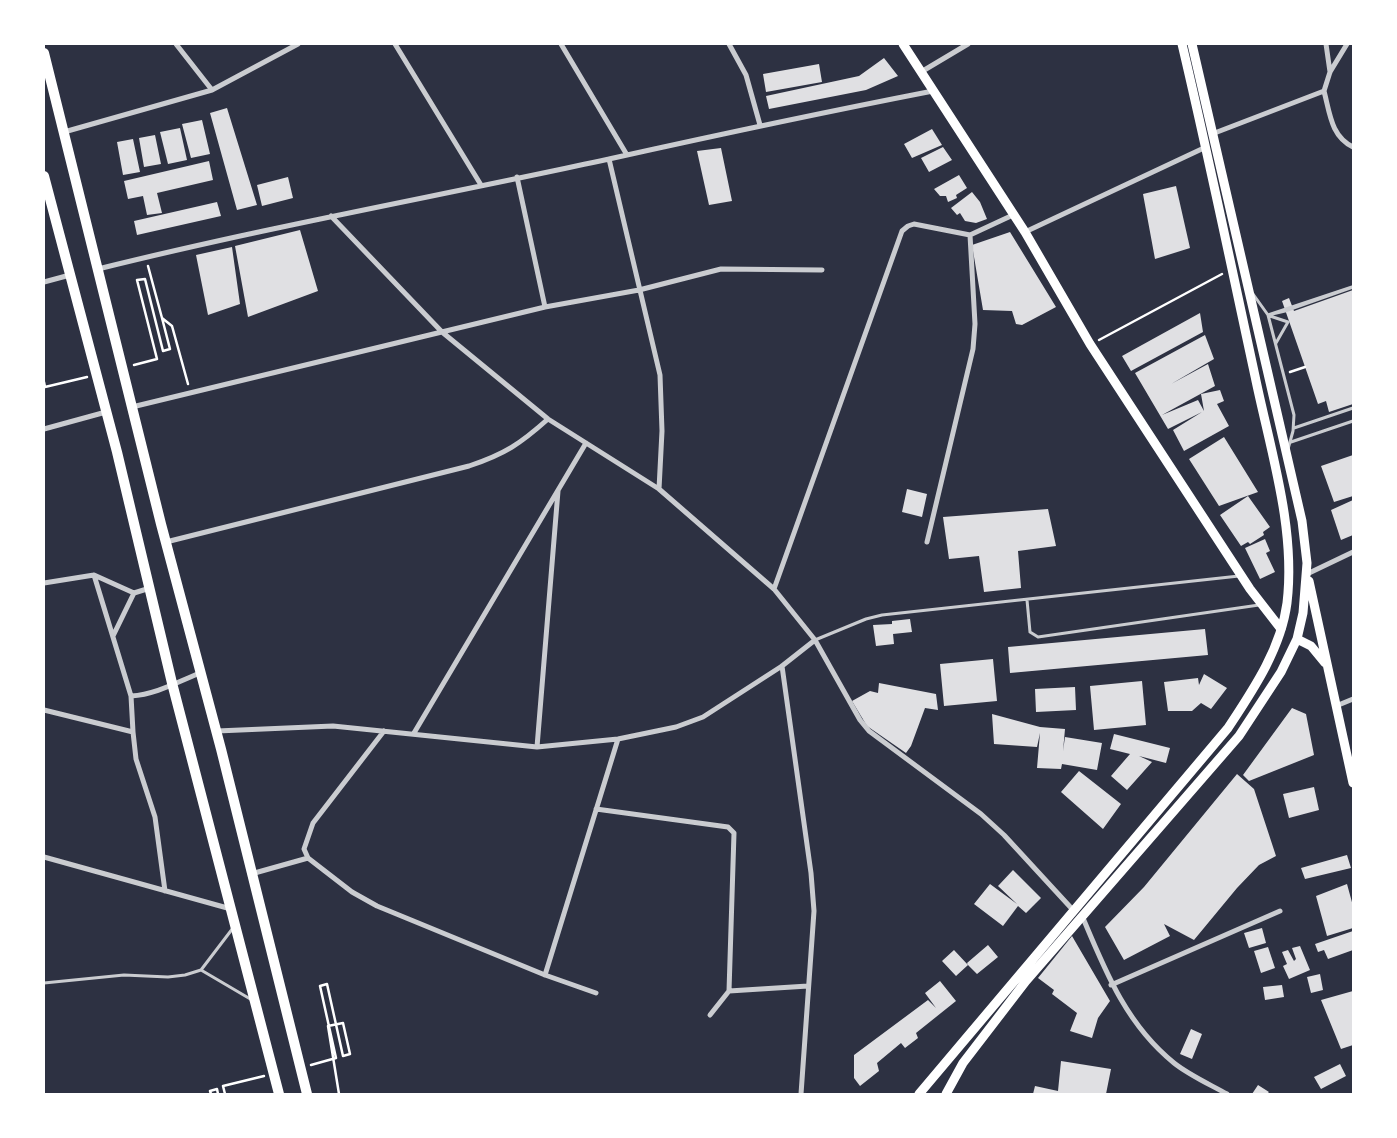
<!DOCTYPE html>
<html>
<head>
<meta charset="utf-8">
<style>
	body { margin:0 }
	#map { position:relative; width:1397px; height:1138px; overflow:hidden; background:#2d3142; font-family:"Titillium Web",sans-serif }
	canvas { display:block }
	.frame { position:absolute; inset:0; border:45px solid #fff; pointer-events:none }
</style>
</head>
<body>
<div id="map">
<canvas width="1397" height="1138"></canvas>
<div class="frame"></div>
</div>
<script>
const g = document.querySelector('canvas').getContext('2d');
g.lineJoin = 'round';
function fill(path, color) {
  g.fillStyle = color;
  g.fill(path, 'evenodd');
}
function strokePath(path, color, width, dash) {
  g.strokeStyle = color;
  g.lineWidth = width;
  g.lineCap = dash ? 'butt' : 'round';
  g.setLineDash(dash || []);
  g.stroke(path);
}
fill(new Path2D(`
	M884,58L898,76L866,90L769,109L766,96L859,76Z
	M819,64L822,82L766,92L763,74Z
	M227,108L257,205L237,210L210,113Z
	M202,120L210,154L191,158L182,124Z
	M180,128L187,160L168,164L160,132Z
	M932,129L942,145L912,158L904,144Z
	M155,135L161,164L144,167L139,138Z
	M133,139L140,172L123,175L117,142Z
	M943,147L952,160L929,172L921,158Z
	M721,148L732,201L709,205L697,151Z
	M209,161L213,180L157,193L162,213L147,215L143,196L128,199L124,181Z
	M959,175L967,188L956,195L957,198L948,202L946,196H940L934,189Z
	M288,177L293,198L262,206L257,185Z
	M1176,186L1190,248L1155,259L1143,194Z
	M972,192L980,202L987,219L976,223L965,221L960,213L957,215L951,208Z
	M217,202L221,216L137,235L134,221Z
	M300,230L318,291L248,317L235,246Z
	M1010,232L1056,307L1022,325L1016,324L1012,311L983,310L972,245Z
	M232,247L240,304L208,315L196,255Z
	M1353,290V404L1329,412L1326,401L1318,404L1282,301L1289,298L1294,311Z
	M1200,313L1203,332L1131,371L1122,356Z
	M1205,335L1214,359L1171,384L1208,364L1215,386L1162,415L1198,400L1204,411L1201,394L1220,390L1224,401L1217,404L1229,426L1184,451L1173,430L1202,412L1168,429L1135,373Z
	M1224,437L1258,492L1219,506L1189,459Z
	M1353,455V496L1334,502L1321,466Z
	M907,489L927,494L922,517L902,512Z
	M1248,496L1270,527L1263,532L1264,535L1250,544L1248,542L1241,546L1220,515Z
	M1353,500V535L1341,540L1331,510Z
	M1048,509L1056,546L1018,551L1021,588L984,592L979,556L949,559L943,517Z
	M1265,539L1270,551L1266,553L1275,572L1260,579L1245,548Z
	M910,619L912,632L893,634L894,644L876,646L873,625L892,624V621Z
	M1205,629L1208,655L1010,673L1008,647Z
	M993,659L997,701L944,706L940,664Z
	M1204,674L1227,688L1211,709L1201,703L1192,711H1168L1164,682L1198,678L1199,685Z
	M1142,681L1146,725L1094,730L1090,686Z
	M879,683L936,694L938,710L925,708L911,746L906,753L867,726L852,701L870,691L878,693Z
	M1075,687L1076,710L1036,712L1035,689Z
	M1292,708L1306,714L1314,755L1249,781L1243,775Z
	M992,714L1040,727L1065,729L1063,751L1065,737L1102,743L1097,770L1062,764L1061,769L1037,768L1040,733L1037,747L994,744Z
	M1114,734L1170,748L1166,763L1139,756L1152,762L1127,790L1111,776L1130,754L1110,749Z
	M1079,771L1121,804L1103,829L1061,792Z
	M1237,774L1254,789L1276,856L1259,865L1237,888L1194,940L1164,924L1170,936L1124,960L1105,927L1144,887Z
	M1314,787L1319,810L1289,818L1283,794Z
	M1347,855L1351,868L1305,879L1301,868Z
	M1013,870L1041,898L1026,913L1018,906L1003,926L974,904L990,884L1017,904L998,886Z
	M1347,884L1353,906V928L1327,936L1316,896Z
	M1262,928L1266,943L1249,948L1244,933Z
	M1353,931V950L1328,959L1324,950L1318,952L1315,944Z
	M1072,936L1110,1001L1098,1018L1092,1038L1070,1031L1077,1013L1052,994L1054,990L1038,978Z
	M988,945L998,957L977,974L968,965L956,976L942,961L954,950L968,965L967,963Z
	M1300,946L1310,970L1289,979L1283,966L1287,964L1282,952L1288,950L1294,961L1296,959L1292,948Z
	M1268,947L1275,968L1261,973L1254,951Z
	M1320,974L1323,990L1311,993L1307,977Z
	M940,981L956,1001L916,1033L918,1038L905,1048L901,1043L877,1063L879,1071L860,1086L854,1078V1055L928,1000L936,1008L925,993Z
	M1282,985L1284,997L1265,1000L1263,987Z
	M1353,991V1045L1341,1049L1321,1000Z
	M1191,1029L1202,1034L1192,1059L1180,1054Z
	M1061,1061L1111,1069L1106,1094H1033L1035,1086L1058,1091Z
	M1340,1064L1346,1076L1321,1089L1314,1077Z
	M1258,1085L1269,1092L1267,1094H1252Z`), '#e0e0e3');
strokePath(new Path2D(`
	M148,266L162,318L172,326L188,384
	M1099,340L1222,274
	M134,365L157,359L137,280L145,279L163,351L170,349L162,318
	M1290,372L1305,367
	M44,382L45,387L87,377
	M311,1065L336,1058L320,986L327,984L343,1056L350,1054L343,1023L328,1026L339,1094
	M211,1094L210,1091L217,1089L218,1094
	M225,1094L223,1086L264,1076`), '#fff', 2.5);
strokePath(new Path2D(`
	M1353,287L1285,311L1268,315L1352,287Z
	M1253,294L1268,315L1294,415L1293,431L1288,449
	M1270,316L1288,322L1276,343
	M1294,428L1353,408
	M1291,442L1353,421
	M1027,600L1030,632L1038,637L1259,605
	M815,640L866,619L882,615L1239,576
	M201,970L252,1000
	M44,983L124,975L168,977L185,975L201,970L233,928`), '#caccd0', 3);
strokePath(new Path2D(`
	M176,44L212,90
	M395,44L481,185
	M561,44L627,155
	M729,44L746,75L760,125
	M1326,44L1330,72
	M921,72L968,44
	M1324,91C1330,114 1331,136 1353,147
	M64,132L212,90L298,44
	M1212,134L1324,91L1330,72L1347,44
	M609,159L660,375L662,431L659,489
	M517,177L545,307
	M331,216L442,332L548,419L659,489L774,589L815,640L860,720L869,731L981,814L1004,835L1073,910
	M1025,232L1206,147
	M98,269C267,227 439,196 609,159C717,135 825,112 933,91
	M44,282L70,275
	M132,407L545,307L639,290L721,269L822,270
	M44,429L106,412
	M166,542L469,466C505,454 520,444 548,419
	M927,542L973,349L975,324L970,235
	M1307,574L1353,552
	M94,575L131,696
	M44,583L94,575L134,593L150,588
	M774,589L902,231L908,226L914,224L970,235L1013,215
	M113,636L134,593
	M782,666L811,873L814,911L801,1094
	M1336,706L1353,699
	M44,710L133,732L131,696C157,694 177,682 200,673
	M217,731L333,726L537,747L618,739L676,727L703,717L782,666L815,640
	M133,732L136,759L155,817L165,891
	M414,733L586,443
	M537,747L558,491
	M596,809L728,827L734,833L729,991L710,1015
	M44,857L231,909
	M308,858L304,849L313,823L384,731
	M251,874L308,858L352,892L377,906L545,975L596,993
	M1083,918C1106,973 1127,1025 1174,1063C1189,1075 1209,1084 1227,1094
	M545,975L618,739
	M1111,985L1280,911
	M729,991L808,986`), '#caccd0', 5);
strokePath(new Path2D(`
	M903,44L1025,232L1090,344L1250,589L1281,629`), '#fff', 9);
strokePath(new Path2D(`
	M1309,581L1353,783
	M1297,639L1311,646L1325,663
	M919,1094L1228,728C1253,690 1281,649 1287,603C1296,528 1270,449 1255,376C1231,265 1208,154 1182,44
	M946,1094L963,1063L1026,981L1239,736L1281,672L1297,639L1303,613L1307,563L1302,521L1192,44`), '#fff', 9);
strokePath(new Path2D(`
	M44,53L161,524L221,749L307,1094
	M44,176L117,452L172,683L279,1094`), '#fff', 10);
</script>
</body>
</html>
